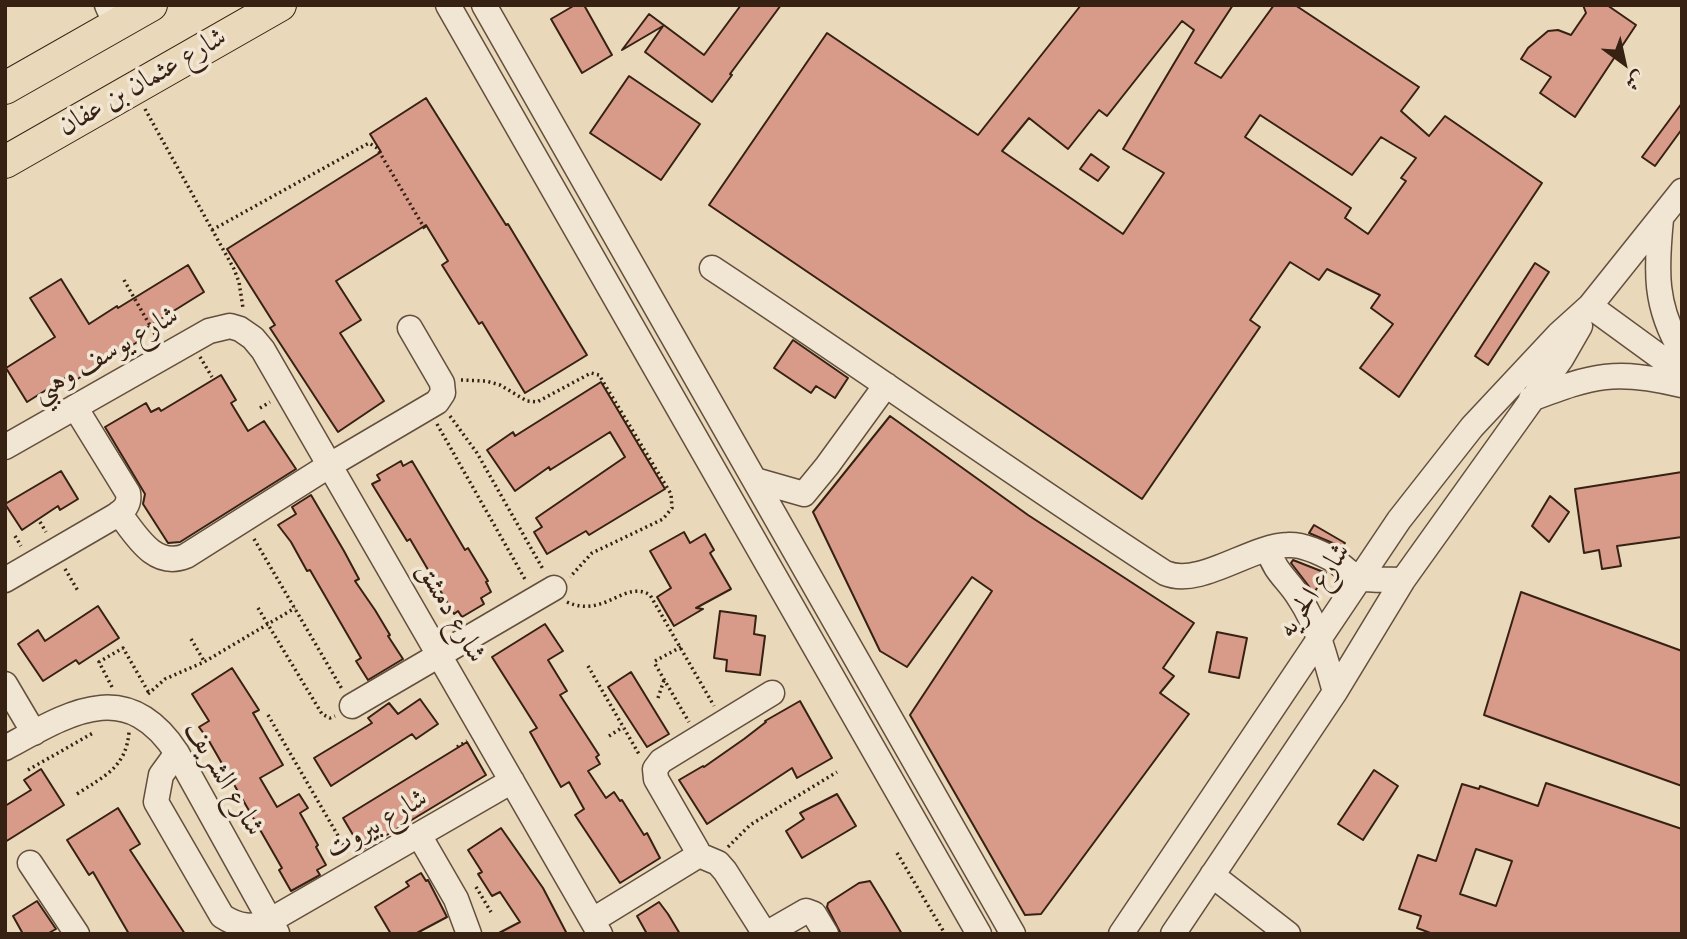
<!DOCTYPE html>
<html>
<head>
<meta charset="utf-8">
<style>
	body { margin:0 }
	#map { position:relative; width:1687px; height:939px; overflow:hidden; background:#ead8bb; font-family:"Libre Bodoni",Amiri,serif }
	canvas { display:block }
	.frame { position:absolute; inset:0; border:7px solid #362113; pointer-events:none }
	.north { position:absolute; left:1589px; top:28px; width:70px; height:70px; -webkit-text-stroke:5px #f1e6d3; paint-order:stroke; rotate:147deg; font-size:19px; font-weight:700; line-height:28px; text-align:center; color:#362113 }
	.north::after { content:''; display:block; margin:auto; width:24px; height:32px; background:#362113; clip-path:polygon(50% 0,100% 100%,50% 72%,0 100%) }
</style>
</head>
<body>
<div id="map">
<canvas width="1687" height="939"></canvas>
<div class="frame"></div>
<div class="north">ش</div>
</div>
<script>
const g = document.querySelector('canvas').getContext('2d');
g.lineJoin = 'round';
function fill(path, color) {
  g.fillStyle = color;
  g.fill(path, 'evenodd');
}
function strokePath(path, color, width, dash) {
  g.strokeStyle = color;
  g.lineWidth = width;
  g.lineCap = dash ? 'butt' : 'round';
  g.setLineDash(dash || []);
  g.stroke(path);
}
function label(font, color, halo, rows, align = 'center') {
  g.font = font + ' "Libre Bodoni",Amiri,serif';
  g.lineWidth = 7;
  g.setLineDash([]);
  g.textBaseline = 'middle';
  g.strokeStyle = halo;
  g.fillStyle = color;
  for (const [text, x, y, turn = 0] of rows) {
    g.save();
    g.translate(x, y);
    g.rotate((+turn || 0) * Math.PI / 180);
    g.textAlign = isNaN(turn) ? turn : align;
    if (halo) g.strokeText(text, 0, 0);
    g.fillText(text, 0, 0);
    g.restore();
  }
}
const building = new Path2D(`
	M575,5H584L612,55L582,73L551,19Z
	M741,5H781L730,74L732,75L712,102L645,52L663,26L622,50L649,14L704,55Z
	M1081,5H1233L1195,63L1221,78L1274,5H1295L1419,87L1401,111L1429,136L1445,116L1542,183L1399,397L1360,368L1393,324L1371,308L1380,295L1327,269L1319,280L1290,262L1250,320L1260,327L1142,499L709,205L827,33L978,135ZM1182,21L1194,30L1123,149L1164,173L1123,234L1002,151L1029,118L1068,149L1099,110L1107,116ZM1260,115L1352,175L1381,137L1416,158L1401,178L1406,181L1368,234L1345,218L1351,208L1245,137Z
	M1583,5H1607L1636,25L1575,117L1540,93L1551,77L1521,59L1528,48L1548,31L1558,30L1571,35L1586,13Z
	M629,76L700,124L661,180L590,133Z
	M426,98L506,225L508,224L587,355L525,393L482,322L479,324L442,265L448,261L426,225L336,281L361,320L340,333L384,401L338,432L270,328L275,325L227,249L381,152L370,134Z
	M1682,103V129L1655,166L1642,157Z
	M1091,154L1109,167L1098,181L1080,169Z
	M1535,263L1549,272L1488,365L1475,356Z
	M188,265L204,292L135,335L139,341L71,383L67,377L27,402L6,368L55,337L30,298L61,279L89,324L117,306L118,308Z
	M793,340L848,378L835,398L816,386L811,393L774,368Z
	M221,375L236,400L231,403L248,431L264,421L296,469L180,542L168,543L143,504L145,494L105,427L146,403L151,412L159,408L161,411Z
	M601,382L665,489L589,535L586,531L547,554L534,532L542,527L536,518L625,457L610,432L550,470L549,467L515,491L487,450L513,432L515,436Z
	M890,416L1028,515L1194,623L1163,668L1174,676L1160,693L1189,714L1041,914L1025,915L910,715L992,591L972,577L907,667L880,651L813,512Z
	M401,461L403,466L412,461L465,550L468,548L488,581L486,582L491,592L481,598L484,604L462,617L458,611L454,614L410,539L407,541L372,484L380,480L377,475Z
	M61,471L78,499L60,510L58,506L22,530L5,504Z
	M1682,472V537L1617,546L1621,566L1602,569L1599,550L1584,553L1575,489Z
	M311,495L344,551L359,579L355,581L375,610L390,635L388,636L403,659L368,680L356,661L361,658L310,570L307,571L291,542L278,525L296,514L292,507Z
	M1550,496L1569,512L1549,542L1532,526Z
	M1314,525L1345,543L1342,547L1309,533Z
	M684,532L690,543L705,534L714,550L710,553L731,589L696,608L703,609L674,626L657,597L671,588L650,551Z
	M1293,560L1326,573L1314,593L1291,563Z
	M1521,592L1682,651V786L1484,715Z
	M98,606L119,638L79,664L76,660L43,681L18,644L38,630L45,641Z
	M720,611L756,616L754,634L765,636L760,675L726,671L727,660L714,658Z
	M545,624L563,651L548,660L567,691L560,695L599,755L596,757L600,764L588,771L606,798L614,792L620,801L622,800L644,835L647,833L660,858L620,883L575,815L584,809L569,782L561,787L530,732L537,728L492,657Z
	M1217,632L1247,638L1239,678L1209,672Z
	M232,668L259,710L253,713L283,765L260,778L277,807L299,794L308,808L300,813L318,845L316,847L326,865L317,870L320,875L291,891L279,870L282,868L209,741L199,727L209,721L192,694Z
	M631,672L669,734L647,747L608,687Z
	M420,699L438,724L416,739L412,734L331,786L314,758L372,723L368,718L389,703L398,714Z
	M800,701L832,758L797,778L792,768L707,824L679,780L703,766L704,767L744,739L766,722L765,721Z
	M467,742L486,775L362,850L343,818Z
	M41,769L64,805L5,842V806L31,790L24,780Z
	M1374,770L1398,786L1363,840L1338,824Z
	M1546,783L1682,829V934H1433L1417,928L1421,916L1399,909L1418,855L1436,861L1462,784L1479,789L1480,786L1538,806ZM1476,849L1512,861L1496,906L1460,894Z
	M837,794L856,826L802,858L786,831L804,819L800,813Z
	M118,808L140,844L130,850L185,934H129L93,872L89,875L67,840Z
	M501,828L543,888L567,934H497L520,922L500,892L492,896L478,874L482,872L468,850Z
	M421,873L426,881L428,880L447,917L415,934H391L375,907L409,886L406,882Z
	M870,881L886,907L902,934H841L827,907L828,903L859,883Z
	M37,901L56,929L47,934H23L13,916Z
	M659,902L668,914L680,934H647L637,916Z`);
fill(building, '#d89b89');
strokePath(building, '#362113', 2);
const minor = new Path2D(`
	M107,5L116,25
	M448,5L979,934
	M484,5L1013,934
	M1661,219C1656,270 1654,306 1682,352
	M712,268C864,368 1012,474 1165,573C1200,588 1250,546 1288,545C1303,544 1321,553 1334,560C1342,565 1351,576 1360,578C1373,581 1390,579 1403,580
	M1590,306L1682,373
	M1531,399C1594,375 1615,369 1682,385
	M5,447L209,331L230,326L240,329L253,338L263,350L600,934
	M755,480L804,494L827,466L886,385
	M119,513C136,535 154,569 186,556L330,465L437,402L443,393L442,383L410,328
	M1268,549C1275,573 1288,579 1300,599C1318,626 1326,661 1335,692
	M5,580L115,516C124,510 130,505 128,493L75,407
	M5,684L34,733
	M352,706L554,588
	M5,748C68,714 126,675 177,753L277,933
	M177,753L161,775L156,802L222,916C239,927 253,929 271,920L512,781
	M419,835L456,899L469,934
	M697,855V850L656,779L655,769L661,761L772,693
	M30,863L77,934
	M1212,875L1288,934
	M593,920L699,855L718,863L725,871L765,934
	M766,934L806,911L814,914L826,934
	M1121,934L1399,520L1472,427L1559,334L1590,306L1682,191
	M1173,934L1335,692L1403,580L1561,359L1580,326`);
const major = new Path2D(`
	M5,88L151,5
	M5,162L280,5`);
strokePath(minor, '#634f3d', 27);
strokePath(major, '#362113', 34);
strokePath(new Path2D(`
	M145,109L234,269L239,282L243,308
	M212,230L369,143L377,148L425,229
	M124,280L156,336
	M200,357L212,377
	M461,380L486,381L500,385L527,401L537,402L591,373L599,375L671,494L672,508L663,519L592,553L570,577
	M260,408L270,402
	M450,416L477,453L544,571
	M437,424L526,581
	M40,522L46,532
	M15,536L21,546
	M254,539L342,689
	M65,569L78,591
	M567,602C604,619 625,579 650,595L714,706
	M258,608L322,714L330,718L335,716
	M191,639L204,661
	M681,647L655,661V664L689,722
	M588,666L640,756
	M112,687L99,662L123,648L149,693
	M148,694L165,679L204,662L295,608
	M658,698L664,680
	M268,715L348,853
	M609,736L623,727
	M457,747L467,741
	M28,770L93,733
	M77,794C104,776 126,768 129,732
	M728,847L750,825L837,772
	M897,853L945,934
	M476,887L491,912`), '#362113', 3.5, [2, 3.5]);
strokePath(minor, '#f1e6d3', 24);
strokePath(major, '#ead8bb', 32);
label('28px', '#362113', '#f1e6d3', [
	["شارع عثمان بن عفان",143,83,-30],
	["شارع يوسف وهبي",106,355,-30],
	["شارع الحريه",1315,591,-56],
	["شارع دمشق",450,613,60],
	["شارع الشريف",223,779,59],
	["شارع بيروت",377,825,-30]
]);
</script>
</body>
</html>
